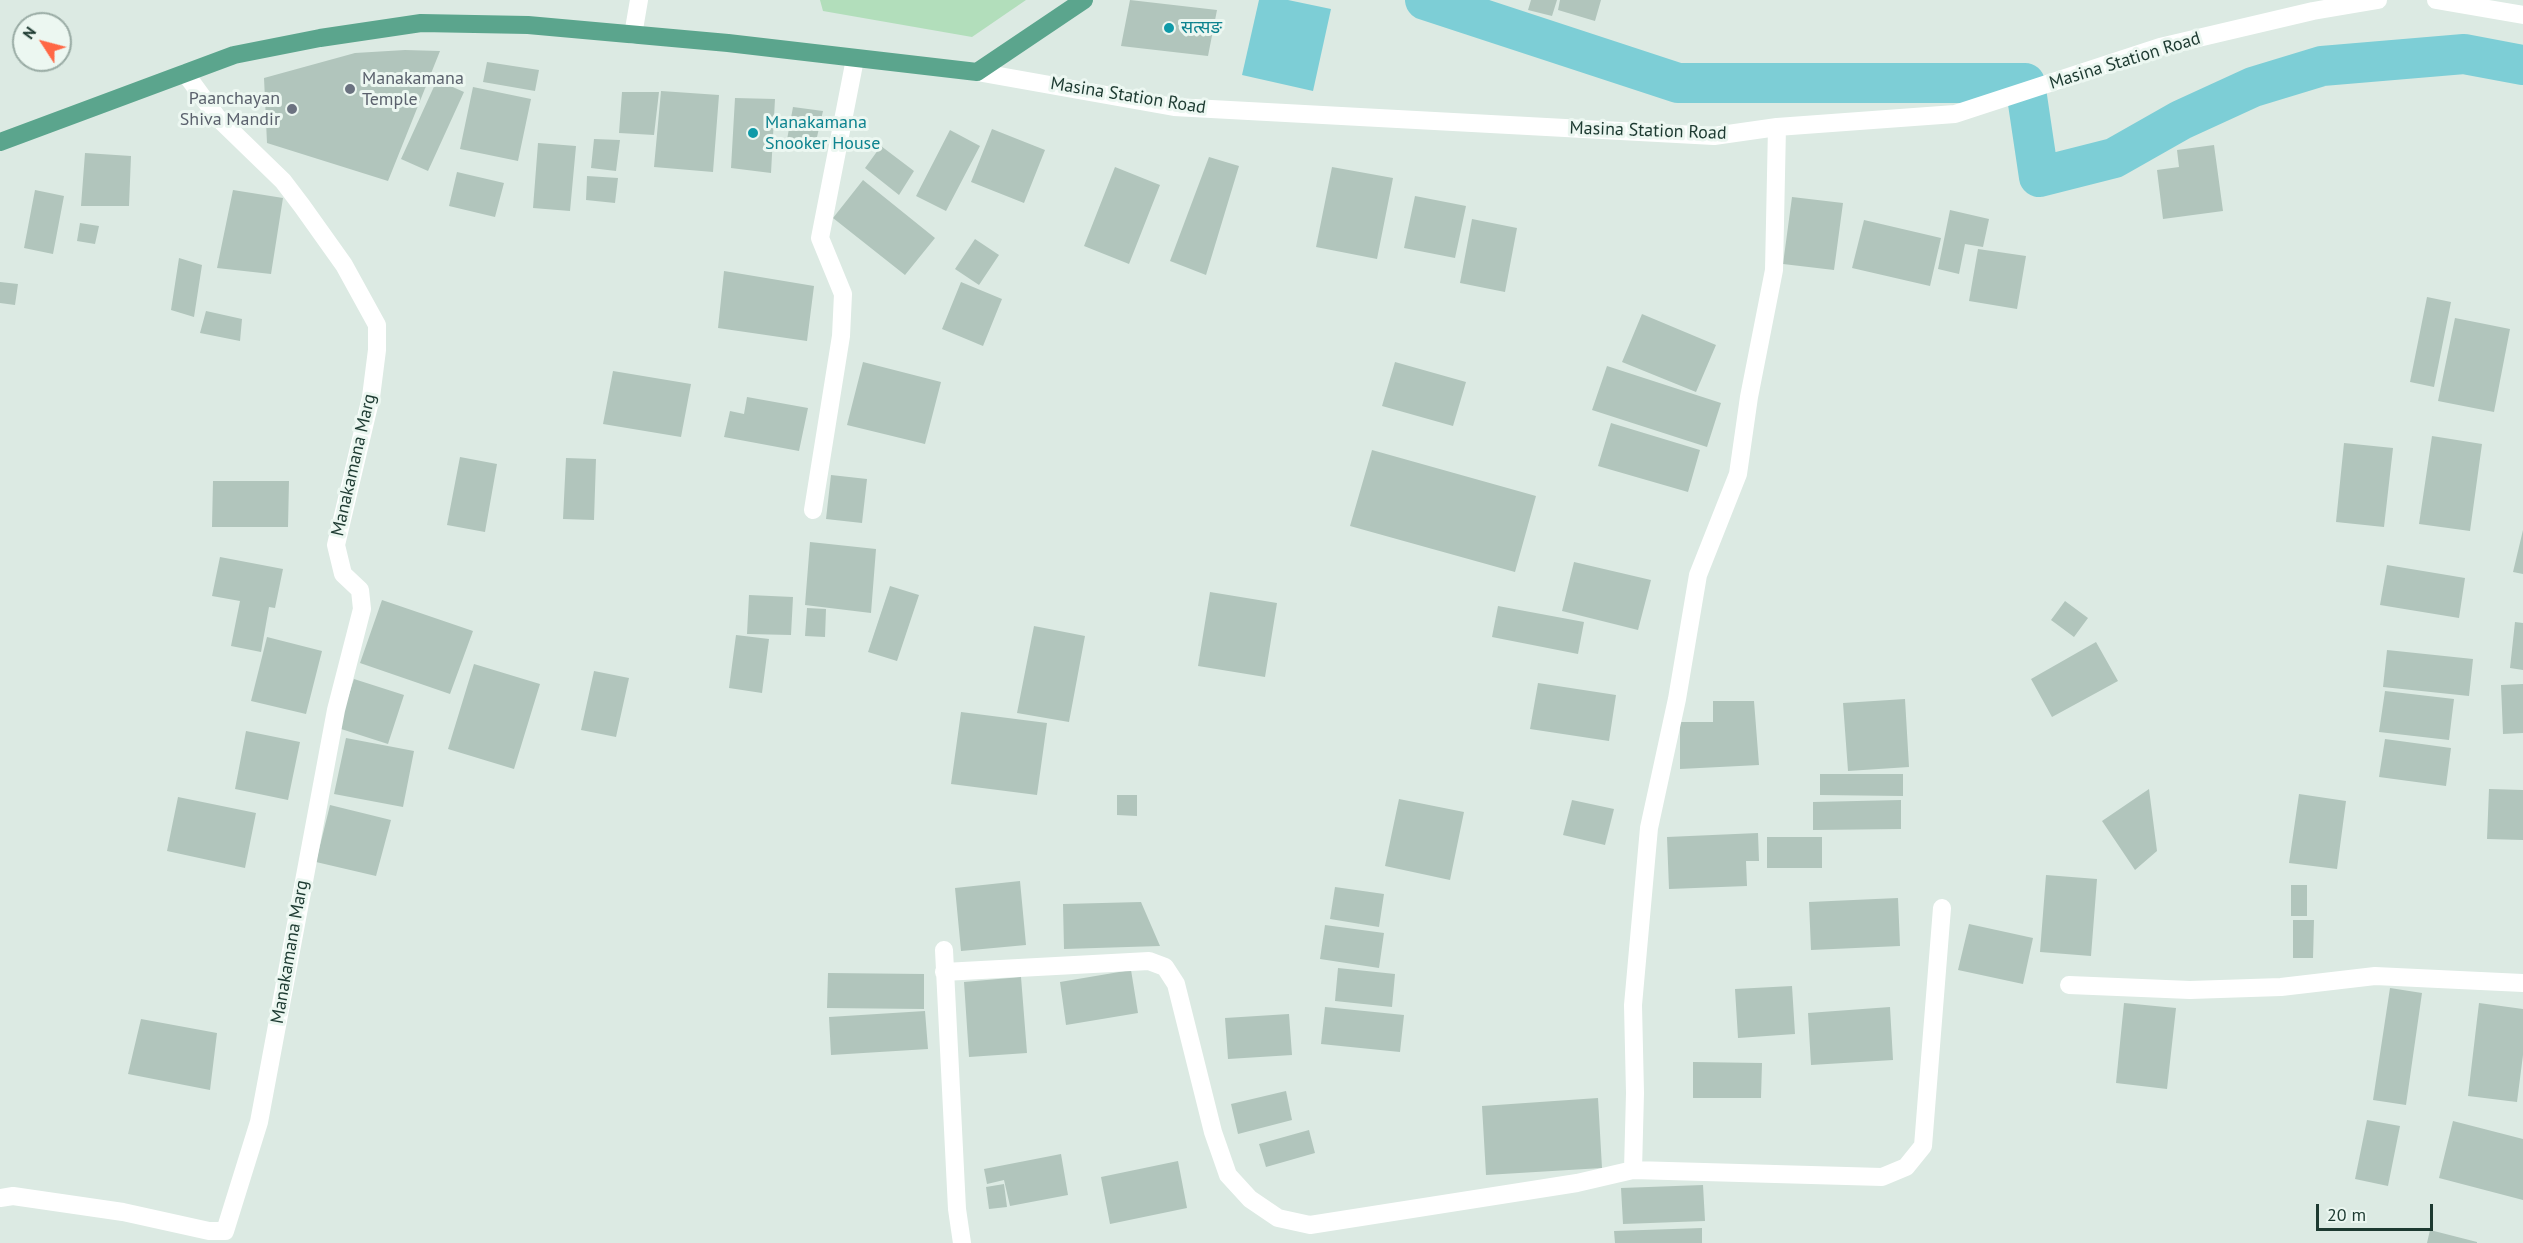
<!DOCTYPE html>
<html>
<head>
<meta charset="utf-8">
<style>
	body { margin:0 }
	#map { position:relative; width:2523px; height:1243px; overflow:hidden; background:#dceae3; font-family:"PT Sans",sans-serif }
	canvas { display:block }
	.north { position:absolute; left:12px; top:12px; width:60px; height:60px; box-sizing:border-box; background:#ecf7f1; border:2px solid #99aba4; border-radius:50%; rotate:306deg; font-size:16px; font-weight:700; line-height:24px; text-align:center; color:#1d3a31 }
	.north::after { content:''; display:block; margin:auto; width:21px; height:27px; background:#ff6745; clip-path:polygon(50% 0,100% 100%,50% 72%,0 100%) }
	.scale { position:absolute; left:2316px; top:1204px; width:117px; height:27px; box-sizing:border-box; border:3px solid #1d3a31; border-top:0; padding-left:8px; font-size:18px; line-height:21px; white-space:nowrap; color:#1d3a31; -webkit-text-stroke:4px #ecf7f1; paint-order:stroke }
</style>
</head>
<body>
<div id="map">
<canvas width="2523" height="1243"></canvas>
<div class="north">N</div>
<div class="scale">20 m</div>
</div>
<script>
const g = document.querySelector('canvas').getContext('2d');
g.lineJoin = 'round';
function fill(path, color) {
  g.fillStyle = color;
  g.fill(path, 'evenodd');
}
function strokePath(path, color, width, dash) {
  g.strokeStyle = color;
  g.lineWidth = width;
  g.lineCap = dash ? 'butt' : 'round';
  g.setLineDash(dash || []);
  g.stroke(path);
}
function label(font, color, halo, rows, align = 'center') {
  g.font = font + ' "PT Sans","Noto Sans Devanagari",sans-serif';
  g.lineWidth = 6;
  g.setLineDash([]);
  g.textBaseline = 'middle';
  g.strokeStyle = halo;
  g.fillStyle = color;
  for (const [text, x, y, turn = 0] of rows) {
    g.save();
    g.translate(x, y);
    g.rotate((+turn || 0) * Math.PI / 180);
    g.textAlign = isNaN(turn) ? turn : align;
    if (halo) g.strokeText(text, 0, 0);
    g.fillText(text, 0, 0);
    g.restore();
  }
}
fill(new Path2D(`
	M820,0H1026L972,37L823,11Z`), '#b2debb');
fill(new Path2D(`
	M1259,0H1288L1331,9L1313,91L1242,75Z`), '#7dced6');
strokePath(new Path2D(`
	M1425,0L1678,83H2025L2039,177L2114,158L2181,120L2253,87L2322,66L2464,54L2523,65`), '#7dced6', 40);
fill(new Path2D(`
	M1130,0L1217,10L1208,56L1121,46Z
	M1531,0H1557L1552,16L1528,10Z
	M1560,0H1601L1595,21L1558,10Z
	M405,50L440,51L388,181L267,143L264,78L355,53Z
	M487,62L539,70L535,91L483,82Z
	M437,80L464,92L428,171L401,159Z
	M473,87L531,99L518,161L460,149Z
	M661,91L719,95L713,172L654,167Z
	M622,92H659L654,135L619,133Z
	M735,98L775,99L771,173L731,168Z
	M793,107L823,111L814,150L786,145Z
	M992,129L1045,150L1024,203L971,182Z
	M950,130L980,146L946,211L916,196Z
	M594,139L620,140L616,171L591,168Z
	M538,143L576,146L570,211L533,208Z
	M2214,145L2223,211L2163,219L2157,170L2179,167L2177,150Z
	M881,146L914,171L899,195L865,168Z
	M85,153L131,156L129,206H81Z
	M1209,157L1239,166L1206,275L1170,261Z
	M1115,167L1160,185L1129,264L1084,246Z
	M1332,167L1393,178L1377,259L1316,247Z
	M457,172L504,183L495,217L449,206Z
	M587,176L618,178L615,203L586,200Z
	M863,180L935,238L905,275L833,218Z
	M35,190L64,196L53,254L24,248Z
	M233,190L283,198L271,274L217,268Z
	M1415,196L1466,206L1455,258L1404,248Z
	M1792,197L1843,203L1834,270L1783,264Z
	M1950,210L1989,219L1983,247L1965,244L1959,274L1938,269Z
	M1472,219L1517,228L1505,292L1460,283Z
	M1864,220L1941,238L1930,286L1852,268Z
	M80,223L99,226L95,244L77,241Z
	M975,239L999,255L979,285L955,269Z
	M1978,249L2026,256L2017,309L1969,301Z
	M179,258L202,265L194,317L171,310Z
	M724,271L814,286L807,341L718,328Z
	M0,282L18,284L15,305L0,303Z
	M961,282L1002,299L983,346L942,329Z
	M2427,297L2451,302L2434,387L2410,382Z
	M206,311L242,319L240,341L200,333Z
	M1642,314L1716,345L1696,392L1622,362Z
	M2455,318L2510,329L2494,412L2438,401Z
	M863,362L941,382L925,444L847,425Z
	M1395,362L1466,382L1453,426L1382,406Z
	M1607,366L1721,403L1707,447L1592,410Z
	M613,371L691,384L681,437L603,424Z
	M747,397L808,408L799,451L724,437L730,411L744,414Z
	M1611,423L1700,450L1688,492L1598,466Z
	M2432,436L2482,444L2470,531L2419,524Z
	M2344,443L2393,448L2384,527L2336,522Z
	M1372,450L1536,496L1515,572L1350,526Z
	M460,457L497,464L485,532L447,525Z
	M566,458L596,459L594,520L563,519Z
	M831,475L867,479L862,523L826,519Z
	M213,481H289L288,527H212Z
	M2523,530V574L2513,572Z
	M810,542L876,549L871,613L805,605Z
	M220,557L283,569L275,608L269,607L261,652L231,646L240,601L212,596Z
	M1574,562L1651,580L1638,630L1562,611Z
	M2387,565L2465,578L2459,618L2380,605Z
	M890,586L919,595L897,661L868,652Z
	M1210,592L1277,603L1265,677L1198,666Z
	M749,595L793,597L791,635L747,634Z
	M382,600L473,631L450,694L360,663Z
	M2065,601L2088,618L2074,637L2051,620Z
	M1498,606L1584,622L1578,654L1492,637Z
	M807,608L826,609L825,637L805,636Z
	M2515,622L2523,623V670L2510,668Z
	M1034,626L1085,636L1069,722L1017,713Z
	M736,635L769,639L762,693L729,688Z
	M267,637L322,651L306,714L251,701Z
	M2096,642L2118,681L2052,717L2031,679Z
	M2387,650L2473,659L2469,696L2383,687Z
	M474,664L540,684L514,769L448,749Z
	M594,671L629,678L616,737L581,730Z
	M354,679L404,695L388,744L338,728Z
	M1538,683L1616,695L1609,741L1530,729Z
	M2523,684V733L2503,734L2501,685Z
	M2385,691L2454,699L2449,740L2379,732Z
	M1905,699L1909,767L1848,771L1843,703Z
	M1713,701H1754L1759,765L1680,769V722H1713Z
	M961,712L1047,723L1037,795L951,784Z
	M246,731L300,742L288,800L235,789Z
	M346,738L414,751L403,807L334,794Z
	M2385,739L2451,748L2446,786L2379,777Z
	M1820,774H1903V796L1820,795Z
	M2149,789L2157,851L2135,870L2102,821Z
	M2489,789L2523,790V840L2487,839Z
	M2299,794L2346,801L2337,869L2289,863Z
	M1117,795H1137V816L1117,815Z
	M178,797L256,813L245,868L167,851Z
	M1399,799L1464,812L1450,880L1385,866Z
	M1572,800L1614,809L1605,845L1563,835Z
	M1901,800V829L1813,830V802Z
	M330,805L391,820L376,876L316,862Z
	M1758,833L1759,861H1746L1747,886L1669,889L1667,837Z
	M1767,837H1822V868H1767Z
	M2046,875L2097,879L2091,956L2040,952Z
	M1020,881L1026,945L961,951L955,888Z
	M2291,885H2307V916H2291Z
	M1335,887L1384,894L1379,927L1330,919Z
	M1898,898L1900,946L1811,950L1809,902Z
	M1141,902L1160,946L1064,949L1063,904Z
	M2293,920H2314L2313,958H2293Z
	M1969,924L2033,938L2023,984L1958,970Z
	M1325,925L1384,933L1379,968L1320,959Z
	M1338,968L1395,974L1392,1007L1335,1001Z
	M1131,970L1138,1013L1066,1025L1060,982Z
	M828,973L924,974V1009L827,1008Z
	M1021,977L1027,1053L969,1057L964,982Z
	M1792,986L1795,1034L1738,1038L1735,989Z
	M2390,988L2422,993L2406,1105L2373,1100Z
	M2124,1003L2176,1008L2167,1089L2116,1083Z
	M2479,1003L2523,1009V1055L2517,1102L2468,1096Z
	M1325,1007L1404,1015L1400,1052L1321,1044Z
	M1890,1007L1893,1060L1811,1065L1808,1013Z
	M925,1011L928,1049L831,1055L829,1017Z
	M1289,1014L1292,1055L1228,1059L1225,1018Z
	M141,1019L217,1033L210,1090L128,1074Z
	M1693,1062L1762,1063L1761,1098H1693Z
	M1286,1091L1292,1120L1238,1134L1231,1104Z
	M1598,1098L1602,1168L1486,1175L1482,1106Z
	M2367,1120L2400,1126L2388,1186L2355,1179Z
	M2453,1121L2523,1139V1200L2439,1178Z
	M1309,1130L1315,1153L1266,1167L1259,1144Z
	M1061,1154L1068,1195L1010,1206L1004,1180L987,1184L984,1169Z
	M1178,1161L1187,1208L1110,1224L1101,1177Z
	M1004,1184L1007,1207L989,1209L986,1187Z
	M1703,1185L1705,1221L1623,1224L1621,1188Z
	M1702,1228V1243H1615L1614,1231Z
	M2430,1230L2477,1242V1243H2427Z`), '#b1c5bc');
strokePath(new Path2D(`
	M2436,0L2523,15
	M633,35L639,0
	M977,72L1174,107L1714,136L1777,127L1955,114L2160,47L2313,11L2378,0
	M813,510L841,336L843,294L820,238L855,59
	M944,950L957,1209L962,1243
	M944,972L1149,961L1165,967L1176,984L1213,1132L1228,1175L1250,1199L1278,1218L1310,1225L1577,1183L1633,1170L1882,1177L1906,1167L1923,1146L1942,908
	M2069,985L2190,990L2281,987L2375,976L2523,983
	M1633,1170L1635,1093L1633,1005L1649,828L1677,699L1698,575L1738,474L1749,397L1774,270L1777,127
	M0,1198L13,1196L123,1212L209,1231H225L259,1122L336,710L362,609L360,590L343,574L336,545L371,397L377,350V325L344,265L302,206L283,181L217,117L185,73`), '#fff', 18);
strokePath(new Path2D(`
	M0,142L234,55L320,38L421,23L528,25L728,43L977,72L1084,0`), '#5ba58d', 18);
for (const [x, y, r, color] of [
	[1169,28,6,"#0f9aa8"],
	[350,89,6,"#6b7280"],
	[292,109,6,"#6b7280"],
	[753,133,6,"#0f9aa8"]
]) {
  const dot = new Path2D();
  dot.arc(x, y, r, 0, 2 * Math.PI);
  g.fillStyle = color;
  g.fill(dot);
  strokePath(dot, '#ecf7f1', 2);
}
label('18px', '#0d838f', '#ecf7f1', [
	["सत्सङ",1181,28],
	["Manakamana",765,123],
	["Snooker House",765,144]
], 'left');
label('18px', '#1d3a31', '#ecf7f1', [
	["Masina Station Road",2125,61,-17],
	["Masina Station Road",1128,96,9],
	["Masina Station Road",1648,131,2],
	["Manakamana Marg",354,465,-77],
	["Manakamana Marg",290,952,-80]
]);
label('18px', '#5b616d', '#ecf7f1', [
	["Manakamana",362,79],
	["Temple",362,100],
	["Paanchayan",280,99,"right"],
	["Shiva Mandir",280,120,"right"]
], 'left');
</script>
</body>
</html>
